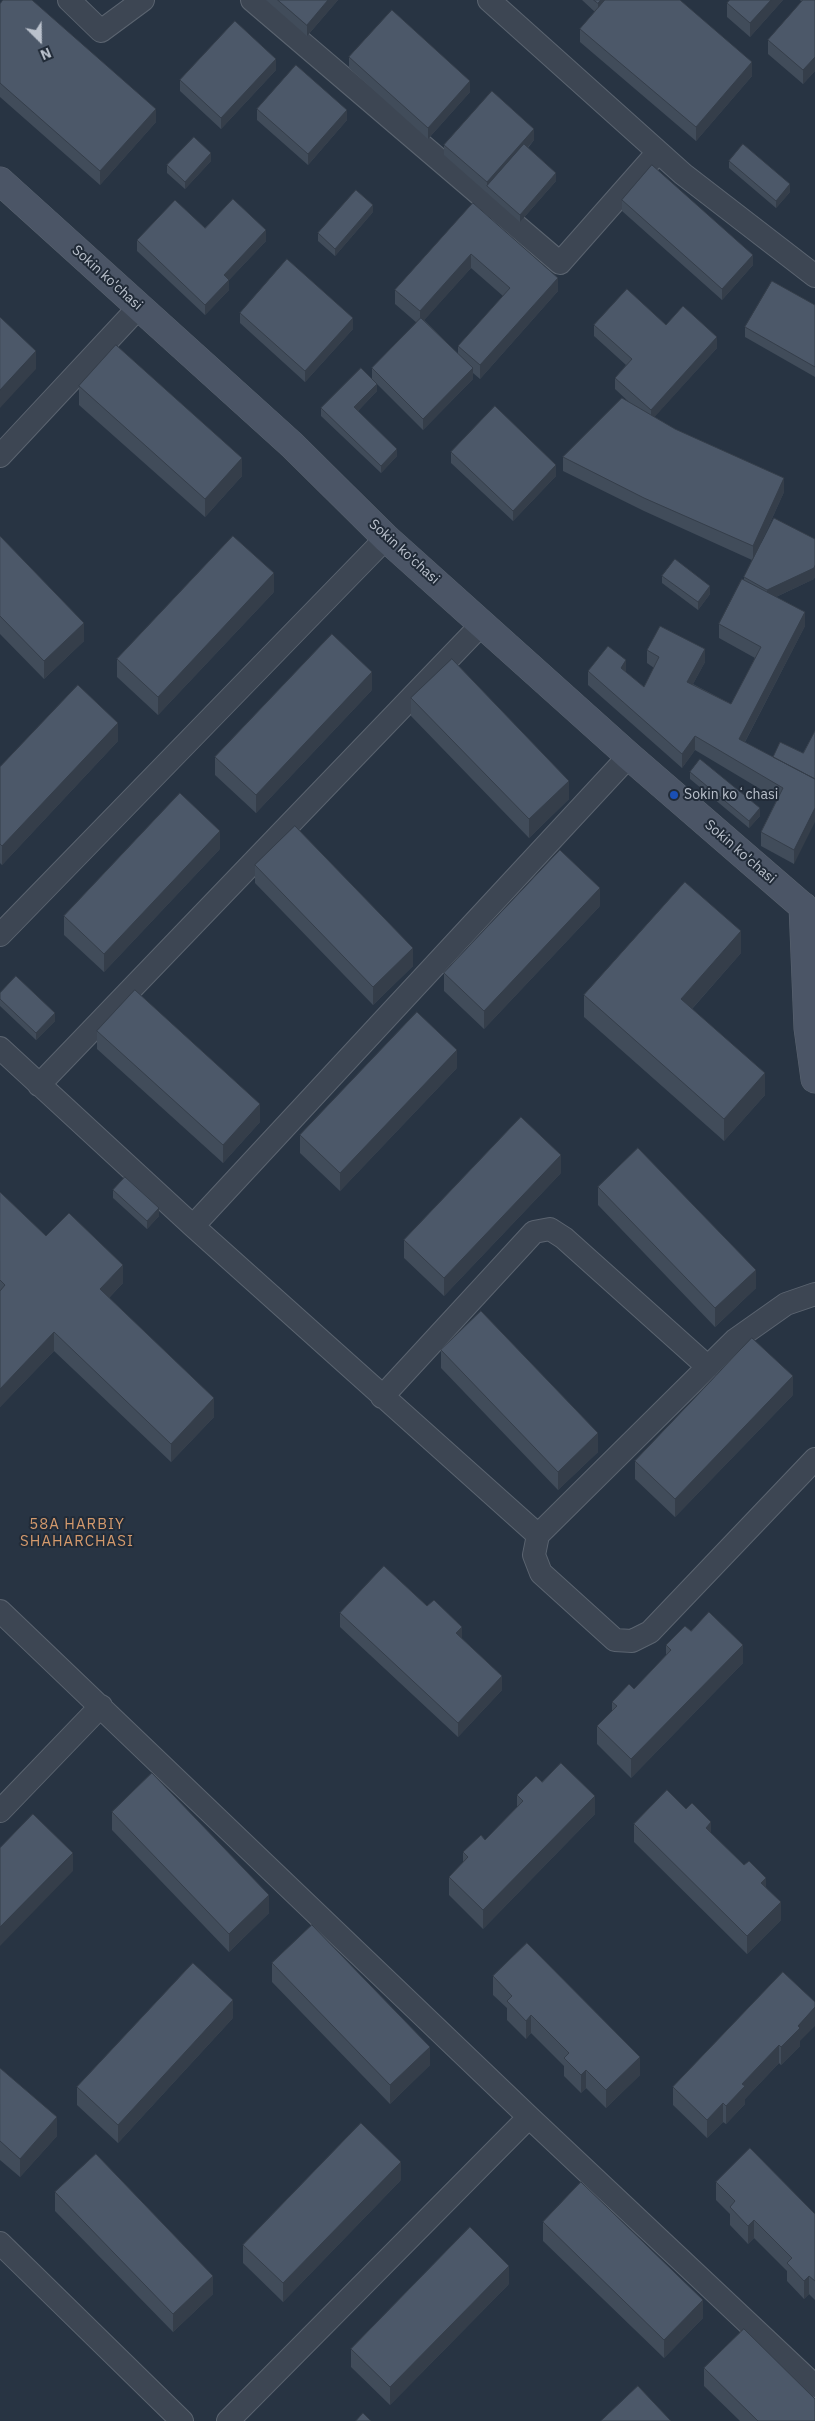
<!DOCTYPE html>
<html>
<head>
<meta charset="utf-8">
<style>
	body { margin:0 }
	#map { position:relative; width:815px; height:2421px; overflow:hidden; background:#283443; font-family:"IBM Plex Sans",sans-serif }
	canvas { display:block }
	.north { position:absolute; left:15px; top:15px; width:50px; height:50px; -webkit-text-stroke:4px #212b38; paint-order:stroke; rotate:157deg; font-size:14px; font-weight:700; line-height:20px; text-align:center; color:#bac1cc }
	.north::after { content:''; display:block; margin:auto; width:18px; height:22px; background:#bac1cc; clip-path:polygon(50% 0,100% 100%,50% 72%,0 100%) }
</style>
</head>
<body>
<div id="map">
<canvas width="815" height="2421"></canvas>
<div class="north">N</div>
</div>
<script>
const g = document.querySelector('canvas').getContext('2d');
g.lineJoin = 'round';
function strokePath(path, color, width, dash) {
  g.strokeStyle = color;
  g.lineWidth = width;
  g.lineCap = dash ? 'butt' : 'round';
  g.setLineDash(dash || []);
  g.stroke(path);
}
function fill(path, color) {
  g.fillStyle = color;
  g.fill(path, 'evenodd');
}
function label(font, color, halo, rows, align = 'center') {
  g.font = font + ' "IBM Plex Sans",sans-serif';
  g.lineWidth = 4;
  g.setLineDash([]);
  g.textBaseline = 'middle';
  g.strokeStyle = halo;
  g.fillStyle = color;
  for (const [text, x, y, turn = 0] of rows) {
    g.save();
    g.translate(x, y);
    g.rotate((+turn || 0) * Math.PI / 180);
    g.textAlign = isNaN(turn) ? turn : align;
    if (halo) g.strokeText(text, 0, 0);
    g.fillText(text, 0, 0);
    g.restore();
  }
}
const street = new Path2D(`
	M69,0L101,31L143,0
	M252,0L560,263L658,152
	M489,0L683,174L815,276
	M0,456L139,307
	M0,935L386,538
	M0,1048L193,1226L538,1535L735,1340L786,1304L815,1294
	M39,1085L483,623
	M193,1226L629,756
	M382,1397L534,1232L550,1229L564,1238L708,1367
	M538,1535L534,1555L541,1573L615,1640L632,1641L650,1632L815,1459
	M0,1611L529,2117L815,2386
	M0,1811L101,1706
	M0,2243L182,2421
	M228,2421L529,2117`);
const secondary = new Path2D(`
	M0,181L292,445L386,538L629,756L815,917
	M803,906L808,1028L815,1079`);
strokePath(street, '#5b6470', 24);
strokePath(secondary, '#5b6470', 29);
strokePath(street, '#3d4653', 22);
strokePath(secondary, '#4b5566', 28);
fill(new Path2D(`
	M266,0H338L307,36Z
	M582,0H680L752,76L696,141L580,42V29L595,12Z
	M783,0L750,37L727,17V3Z
	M800,0H815V71L803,84L768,54V40L802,2Z
	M0,4L156,122L100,185L0,97Z
	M349,57L470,92L428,139L349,68Z
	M276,70L221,129L180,91V80Z
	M257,109L347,120L308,165L257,120Z
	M534,140L528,148L556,181L520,222L444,155V145Z
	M211,161L185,189L167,173V165Z
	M729,161L790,192L776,208L729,168Z
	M622,200L753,265L722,300L622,211Z
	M473,203L558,291L480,379L473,373V379L423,430L377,384V391L358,411L397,456L381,473L321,416V408L372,378V368L417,323L395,304V290ZM471,268L503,296L458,346V354L424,320Z
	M373,212L335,256L318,241V233Z
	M205,228L266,241L229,280V290L205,315L137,251V240Z
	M815,305V377L745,337V327Z
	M240,313L353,329L305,382L240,323Z
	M594,325H666L717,348L654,417L784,492L761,543L815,539V576L814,579L776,597L805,626L745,742L773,757L803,753L794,864L761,846V832L777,799L695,750L682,768L588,685V671L626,672L644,687L654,668L647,663V650L705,662L693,684L731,704L755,658L719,638V624L744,580V577L752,560L644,511L563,471V457L630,403L615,389V378L626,365L594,336Z
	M79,386L242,476L205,517L79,405Z
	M451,452L556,476L513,521L451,463Z
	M0,536L84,641L44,679L0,634Z
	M662,576L710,594L698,610L662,583Z
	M274,592L158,715L117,677V659Z
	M372,690L256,813L215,775V757Z
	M411,698L569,799L529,838L411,716Z
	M118,741L2,865L0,863V767Z
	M690,772L760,816L749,828L690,779Z
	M220,849L104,972L64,935V916Z
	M255,865L413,966L373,1005L255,883Z
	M600,906L484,1029L444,991V973Z
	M741,953L692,1009L765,1095L724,1141L584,1017V995Z
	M0,993L55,1021L36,1040L0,1006Z
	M97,1031L260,1122L223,1163L97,1049Z
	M457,1068L340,1191L300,1153V1135Z
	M561,1173L444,1296L404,1258V1240Z
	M598,1187L756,1288L715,1327L598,1205Z
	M113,1190L159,1216L147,1229L113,1198Z
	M0,1192L46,1236L123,1283L109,1298L214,1417L171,1462L54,1351L0,1407Z
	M441,1350L598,1452L558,1490L441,1368Z
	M793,1395L675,1517L635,1479V1461Z
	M340,1613L462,1639L502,1690L458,1737L340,1627Z
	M691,1631L743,1663L631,1778L597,1744V1726L612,1711V1702L634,1689L666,1656V1645Z
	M542,1782L595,1814L483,1929L449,1895V1877L463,1863V1852L485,1840L517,1807V1795Z
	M112,1812L269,1913L229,1952L112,1830Z
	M634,1824L711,1834L766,1887L781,1920L747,1954L634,1842Z
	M272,1963L430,2065L390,2104L272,1982Z
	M783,1972L800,2041V2046L781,2065L779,2063L745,2099V2104L726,2124L723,2122L707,2138L673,2105V2087Z
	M493,1976L640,2075L606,2108L586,2088L581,2093L564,2076V2066L531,2033L526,2039L507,2020V2008L493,1995Z
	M233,2018L118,2143L77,2105V2087Z
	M0,2068L57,2136L20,2177L0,2160Z
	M401,2180L283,2302L243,2263V2245Z
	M716,2182L815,2214V2300L809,2294L804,2299L787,2281V2271L754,2238L748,2244L730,2225V2214L716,2200Z
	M55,2192L213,2294L173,2332L55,2211Z
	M543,2222L703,2318L664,2358L543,2241Z
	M509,2284L390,2405L351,2367V2349Z
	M704,2368L815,2421H740L704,2386Z`), '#414c5a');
fill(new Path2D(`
	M328,0H338L307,36V25Z
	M601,0H610L598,14V3Z
	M771,0H783L750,37V23Z
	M815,57V71L803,84V70Z
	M276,59V70L221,129V118Z
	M752,62V76L696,141V127Z
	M470,81V92L428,139V128Z
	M156,109V122L100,185V171Z
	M347,110V120L308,165V154Z
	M534,129V140L491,189L487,186V182Z
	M211,153V161L185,189V182Z
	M556,173V181L520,222V215Z
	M790,184V192L776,208V201Z
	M373,205V212L335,256V249Z
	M266,230V241L229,280V290L205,315V305L224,275Z
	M471,254V268L420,325V311Z
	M753,255V265L722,300V289Z
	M558,278V291L480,379V365Z
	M353,318V329L305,382V371Z
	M717,337V348L651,421V410Z
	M36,351V369L0,408V390Z
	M473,368V379L423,430V419Z
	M377,384V391L354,415V407Z
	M397,449V456L381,473V466Z
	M242,458V476L205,517V499Z
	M556,465V476L513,521V511Z
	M784,478V492L753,560V546Z
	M815,565V576L814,579L767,601V590Z
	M274,573V592L158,715V697Z
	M710,586V594L698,610V602Z
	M805,612V626L739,753V739Z
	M84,623V641L44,679V661Z
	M705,649V662L687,695V682Z
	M626,660V673L621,668Z
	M372,672V690L256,813V795Z
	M118,723V741L2,865V846Z
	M695,736V750L682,768V754Z
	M569,781V799L529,838V819Z
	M760,808V816L749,828V821Z
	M815,808V822L794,864V850Z
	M220,831V849L104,972V954Z
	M600,888V906L484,1029V1011Z
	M741,931V953L681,1021V999Z
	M413,948V966L373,1005V987Z
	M55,1013V1021L36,1040V1033Z
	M457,1050V1068L340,1191V1173Z
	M765,1073V1095L724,1141V1119Z
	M260,1104V1122L223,1163V1145Z
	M561,1155V1173L444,1296V1278Z
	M159,1208V1216L147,1229V1221Z
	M123,1265V1283L100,1307V1289Z
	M756,1270V1288L715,1327V1308Z
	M54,1332V1351L0,1407V1389Z
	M793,1376V1395L675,1517V1499Z
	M214,1398V1417L171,1462V1444Z
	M598,1433V1452L558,1490V1472Z
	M462,1627V1640L456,1633Z
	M743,1645V1663L631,1778V1759Z
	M502,1676V1690L458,1737V1723Z
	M595,1796V1814L483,1929V1910Z
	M711,1822V1840L706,1828Z
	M73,1853V1871L0,1946V1927Z
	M766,1878V1896L761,1883Z
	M269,1895V1913L229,1952V1934Z
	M781,1902V1920L747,1954V1936Z
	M233,2000V2018L118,2143V2125Z
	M815,2007V2026L800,2041V2046L781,2065V2047L798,2026Z
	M531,2015V2033L526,2039V2021Z
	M779,2045V2063L745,2099V2104L726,2124V2106L742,2084Z
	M430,2047V2065L390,2104V2085Z
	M640,2057V2075L606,2108V2090Z
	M586,2070V2088L581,2093V2075Z
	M723,2103V2122L707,2138V2120Z
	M57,2117V2136L20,2177V2159Z
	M401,2162V2180L283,2302V2283Z
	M754,2220V2238L748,2244V2226Z
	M509,2266V2284L390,2405V2387Z
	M213,2276V2294L173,2332V2314Z
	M809,2276V2294L804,2299V2281Z
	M703,2300V2318L664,2358V2340Z`), '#353e4a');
const building = new Path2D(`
	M3,0H32L156,109L100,171L0,83V4Z
	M278,0H328L307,25Z
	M594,0H601L598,3Z
	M605,0H680L752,62L696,127L580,29Z
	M730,0H771L750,23L727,3Z
	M803,0H815V57L803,70L768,40Z
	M392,10L470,81L428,128L349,57Z
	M235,21L276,59L221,118L180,80Z
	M296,65L347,110L308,154L257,109Z
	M492,91L534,129L487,182L444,145Z
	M194,137L211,153L185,182L167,165Z
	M524,144L556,173L520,215L487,186Z
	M743,144L790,184L776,201L729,161Z
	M652,165L753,255L722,289L622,200Z
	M356,190L373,205L335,249L318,233Z
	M233,199L266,230L224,275L229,280L205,305L137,240L175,200L205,228Z
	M473,203L558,278L480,365L458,346L510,288L471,254L420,311L395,290Z
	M287,259L353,318L305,371L240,313Z
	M772,281L815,305V367L745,327Z
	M627,289L666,325L683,306L717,337L651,410L615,378L632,359L594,325Z
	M0,317L36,351L0,390Z
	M421,318L473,368L423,419L372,368Z
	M116,345L242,458L205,499L79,386Z
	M361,368L377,384L354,407L397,449L381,466L321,408Z
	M622,398L675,429L784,478L753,546L644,498L563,457Z
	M495,406L556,465L513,511L451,452Z
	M774,518L815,539V565L814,568L767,590L744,577Z
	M0,536L84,623L44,661L0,616Z
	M233,536L274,573L158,697L117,659Z
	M675,559L710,586L698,602L662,576Z
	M742,579L805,612L739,739L815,779V808L794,850L761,832L783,788L695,736L682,754L588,671L608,646L626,660L621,668L644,687L659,657L647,650L660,626L705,649L687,682L731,704L761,647L719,624Z
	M332,634L372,672L256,795L215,757Z
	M452,659L569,781L529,819L411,698Z
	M78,685L118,723L2,846L0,844V767Z
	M815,731V779L773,757L780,742L803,753Z
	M700,759L760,808L749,821L690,772Z
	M180,793L220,831L104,954L64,916Z
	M295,826L413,948L373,987L255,865Z
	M560,850L600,888L484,1011L444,973Z
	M685,882L741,931L681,999L765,1073L724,1119L584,995Z
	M16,976L55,1013L36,1033L0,999V993Z
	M135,990L260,1104L223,1145L97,1031Z
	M417,1012L457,1050L340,1173L300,1135Z
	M521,1117L561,1155L444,1278L404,1240Z
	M638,1148L756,1270L715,1308L598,1187Z
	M125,1177L159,1208L147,1221L113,1190Z
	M0,1192L46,1236L69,1213L123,1265L100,1289L214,1398L171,1444L54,1332L0,1389V1291L5,1285L0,1280Z
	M481,1311L598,1433L558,1472L441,1350Z
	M752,1338L793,1376L675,1499L635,1461Z
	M384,1566L427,1606L434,1600L462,1627L456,1633L502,1676L458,1723L340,1613Z
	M709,1612L743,1645L631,1759L597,1726L617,1706L612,1702L629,1684L634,1689L671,1650L666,1645L685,1626L691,1631Z
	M561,1763L595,1796L483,1910L449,1877L468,1857L463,1852L481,1835L485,1840L523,1801L517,1795L536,1776L542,1782Z
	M152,1773L269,1895L229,1934L112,1812Z
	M667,1790L686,1809L692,1803L711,1822L706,1828L744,1865L749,1861L766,1878L761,1883L781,1902L747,1936L634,1824Z
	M33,1814L73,1853L0,1927V1848Z
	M312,1925L430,2047L390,2085L272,1963Z
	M527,1943L640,2057L606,2090L586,2070L581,2075L564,2058L569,2053L531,2015L526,2021L507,2001L512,1996L493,1976Z
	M193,1963L233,2000L118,2125L77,2087Z
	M783,1972L815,2002V2007L798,2026L800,2028L781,2047L779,2045L742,2084L745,2086L726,2106L723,2103L707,2120L673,2087Z
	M0,2068L57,2117L20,2159L0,2141Z
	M361,2123L401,2162L283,2283L243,2245Z
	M750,2148L815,2214V2281L809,2276L804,2281L787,2263L792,2258L754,2220L748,2226L730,2207L735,2201L716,2182Z
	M96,2154L213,2276L173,2314L55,2192Z
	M581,2182L703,2300L664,2340L543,2222Z
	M470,2227L509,2266L390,2387L351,2349Z
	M744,2329L815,2399V2421H758L704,2368Z
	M638,2386L671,2421H601Z
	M363,2413L371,2421H356Z`);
fill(building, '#4c5869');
strokePath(building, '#353e4a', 1);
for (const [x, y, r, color] of [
	[674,795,5,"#1a4fb4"]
]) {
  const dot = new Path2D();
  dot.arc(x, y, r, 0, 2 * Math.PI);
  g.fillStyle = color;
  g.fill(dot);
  strokePath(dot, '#212b38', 2);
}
label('14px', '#bac1cc', '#212b38', [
	["Sokin ko'chasi",107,278,42],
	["Sokin ko'chasi",404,552,42],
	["Sokin ko'chasi",740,852,41]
]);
label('14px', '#bac1cc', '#212b38', [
	["Sokin koʻchasi",684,795]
], 'left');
g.letterSpacing = '1px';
label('15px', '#d49a6d', '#212b38', [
	["58A HARBIY",77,1525],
	["SHAHARCHASI",77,1542]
]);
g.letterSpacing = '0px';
</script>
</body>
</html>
